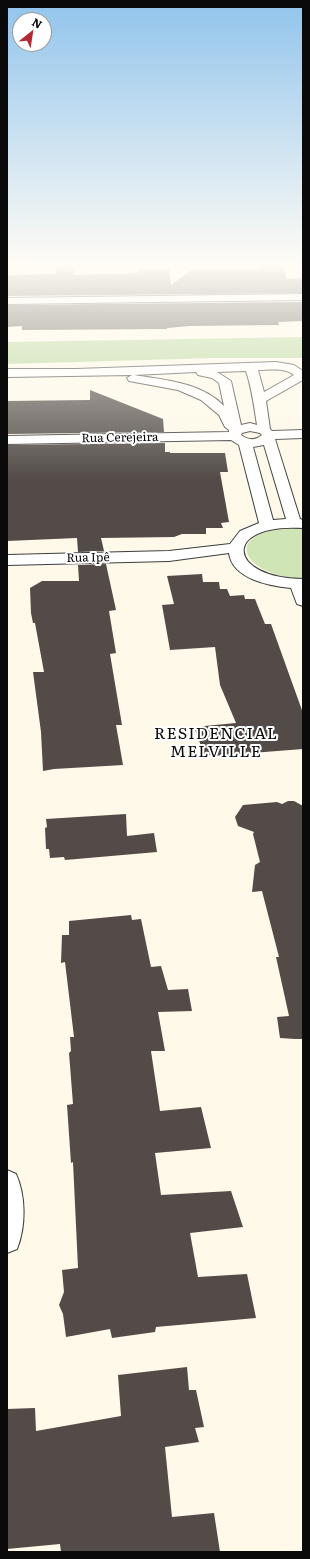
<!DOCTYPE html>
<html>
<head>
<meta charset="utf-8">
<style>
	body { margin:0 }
	#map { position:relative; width:310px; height:1559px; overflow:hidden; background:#fef9e8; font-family:Literata,serif }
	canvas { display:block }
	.frame { position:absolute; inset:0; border:8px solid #0a0a0a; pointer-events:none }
	.north { position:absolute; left:12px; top:12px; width:40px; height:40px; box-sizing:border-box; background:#fff; border:1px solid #9d9d9d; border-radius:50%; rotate:30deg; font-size:11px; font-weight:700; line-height:16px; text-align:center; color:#0a0a0a }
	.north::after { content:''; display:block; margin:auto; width:14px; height:18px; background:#b22a34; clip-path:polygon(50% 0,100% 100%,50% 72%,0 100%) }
</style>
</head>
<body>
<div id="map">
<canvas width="310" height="1559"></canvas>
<div class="frame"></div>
<div class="north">N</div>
</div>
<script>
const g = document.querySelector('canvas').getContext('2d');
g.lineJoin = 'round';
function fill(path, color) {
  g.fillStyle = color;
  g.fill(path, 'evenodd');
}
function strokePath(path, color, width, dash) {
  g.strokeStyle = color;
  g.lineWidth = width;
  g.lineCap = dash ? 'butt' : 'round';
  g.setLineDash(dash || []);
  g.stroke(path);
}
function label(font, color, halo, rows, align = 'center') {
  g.font = font + ' Literata,serif';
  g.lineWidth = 4;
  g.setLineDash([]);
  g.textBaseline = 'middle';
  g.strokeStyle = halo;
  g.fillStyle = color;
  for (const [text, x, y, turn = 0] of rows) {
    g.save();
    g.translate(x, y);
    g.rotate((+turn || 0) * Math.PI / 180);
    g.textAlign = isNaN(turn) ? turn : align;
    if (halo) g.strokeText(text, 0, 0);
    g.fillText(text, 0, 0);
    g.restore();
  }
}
fill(new Path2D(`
	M286,527L303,528V578C252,579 215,537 286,527Z`), '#cfe5b5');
fill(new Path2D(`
	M303,337V358H215L7,364V342Z`), '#b4d595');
fill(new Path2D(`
	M57,262H73L74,275L138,273V269H169L171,285L193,269L197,268L260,269L258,262H281L287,279L303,278V293L7,296V275L55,274Z
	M303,302V321L278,322L279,325L190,326L167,328V329L22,330V326L7,327V305Z
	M90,390L163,419L164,432L7,434V401L90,400Z
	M165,443V452H170V453H225L228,472H220L229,522L221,523L223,528H206V534H182L174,537L101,538L104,551L78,552L77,538L7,541V445Z
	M106,564L116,610L109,611L116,653L110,654L122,725H116L123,765L54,769L43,771L41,732L33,672H44L35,623H33L31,613L30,588L42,581H79L78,565Z
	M202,574L203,582H219L220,589H227L230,596L244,595L245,599H255L265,624H271L303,713V749L213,756L204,754L194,727L236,723L220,685L215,647L170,650L162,605L174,604L167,576Z
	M288,801H294L303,806V1039H295L280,1038L277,1017L289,1016L276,957H279L262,891L252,892L255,865L260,862L253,834L254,832L238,826L235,817L243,805L277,802L282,804Z
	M126,814L127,836L154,833L157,852L65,860L64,857L50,858L49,849H46L45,828L47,827L46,819Z
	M131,915L132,920L141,919L151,967L161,966L168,990L188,989L192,1011L158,1012L165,1051H151L160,1111L201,1107L211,1148L155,1153L161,1195L231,1191L243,1227L190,1233L198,1277L247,1274L256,1318L156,1327L155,1332L112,1338L110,1329L66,1337L63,1314L59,1305L64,1292L62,1270L78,1268L73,1162L71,1163L67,1105L73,1104L69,1053L71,1051L70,1037H74L65,962L61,963L62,935H69V921Z
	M187,1367L189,1390H196L204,1427L195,1428L199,1442L165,1447L172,1517L214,1513L220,1552H61L60,1544L7,1549V1409L35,1408L36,1431L121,1416L118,1375Z`), '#524b47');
const minor = new Path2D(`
	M303,294V300L7,304V298Z
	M276,362L294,365L303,371V380L266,401L270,429L272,431L303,430V438L275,439L300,519L303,520V528C221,523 227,578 303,579V606L297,604L291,588C270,586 232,579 229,553L169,561L7,565V555L169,551L230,544L240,531L259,523L239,445L231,440L7,444V436L229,432V430L225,427L219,415L201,400L178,390L129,381L127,378L132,375L7,377V369H76ZM258,370C269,370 284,367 294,375L264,392ZM246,371C252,389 254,406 257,425L250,423L241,425L231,381L217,372ZM196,372L198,375L212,378L219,383L224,406C201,382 164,380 134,375ZM250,431L260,433L262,435C255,441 248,440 241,435L242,433ZM264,445L286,519L273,520L253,447Z
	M7,1170L16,1174C26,1196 26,1227 17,1249L7,1253Z`);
strokePath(minor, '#3d3d3d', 2);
fill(minor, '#fff');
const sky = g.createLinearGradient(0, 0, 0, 480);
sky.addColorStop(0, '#91c4ec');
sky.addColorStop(0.55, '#fffcf5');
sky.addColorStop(1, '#fffcf500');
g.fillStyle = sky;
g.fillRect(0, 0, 310, 480);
label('12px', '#0a0a0a', '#fff', [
	["Rua Cerejeira",120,438,-1],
	["Rua Ipê",88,558,-1]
]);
g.letterSpacing = '1px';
label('16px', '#0a0a0a', '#fff', [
	["RESIDENCIAL",216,734],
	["MELVILLE",216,752]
]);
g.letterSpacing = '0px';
</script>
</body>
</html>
